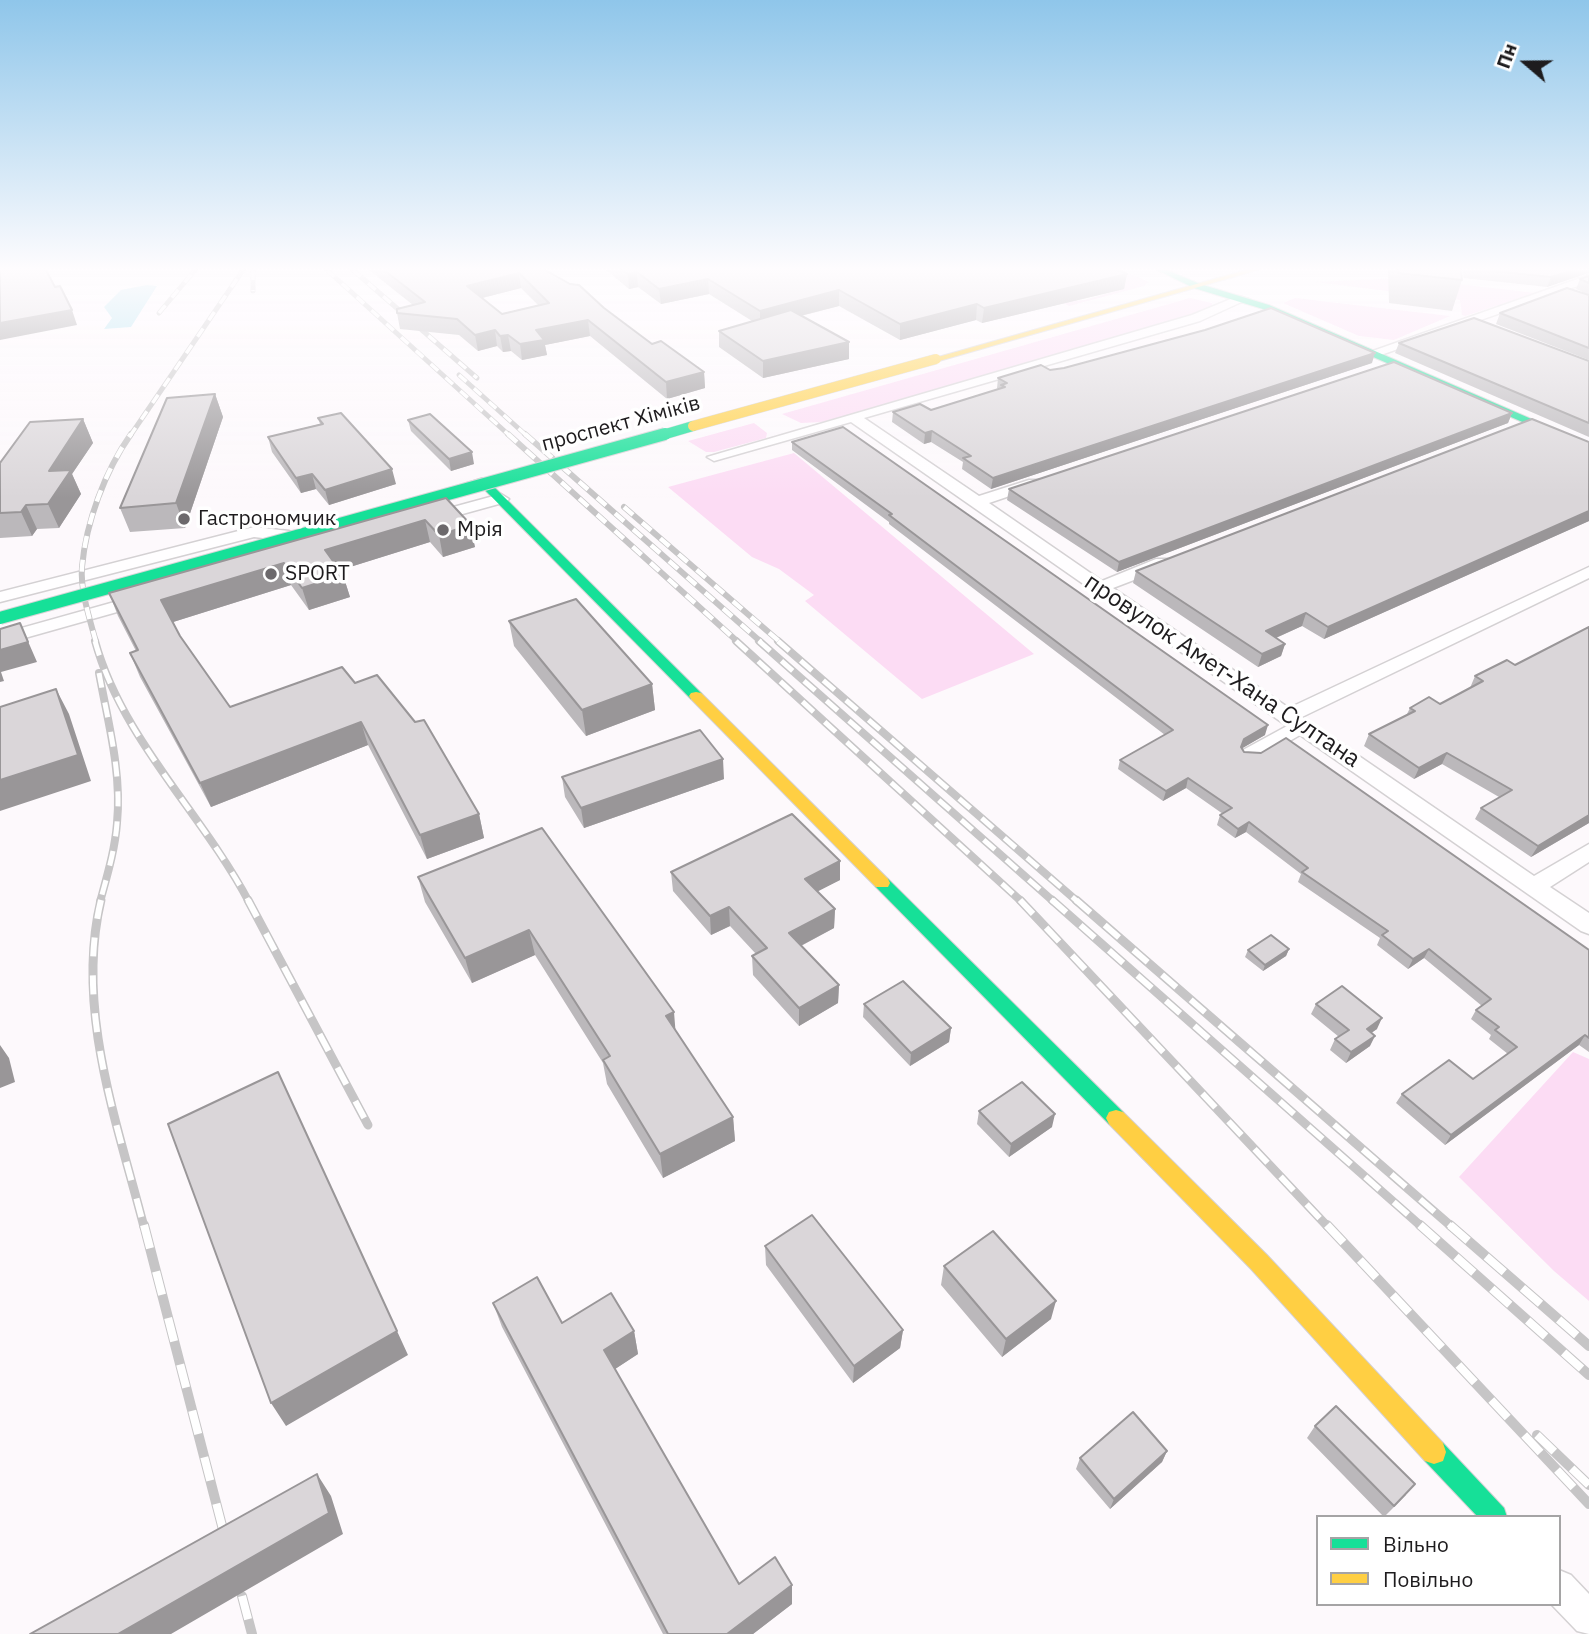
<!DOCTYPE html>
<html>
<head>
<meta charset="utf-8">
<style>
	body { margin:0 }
	#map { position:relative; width:1589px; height:1634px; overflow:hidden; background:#fdf9fc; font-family:"IBM Plex Sans",sans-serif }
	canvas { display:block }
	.legend { position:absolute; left:1316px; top:1515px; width:245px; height:91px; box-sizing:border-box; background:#fff; border:2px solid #a5a4a5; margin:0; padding:9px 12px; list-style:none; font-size:21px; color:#1e1c1e }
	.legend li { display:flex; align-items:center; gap:14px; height:35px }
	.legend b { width:35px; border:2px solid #a5a4a5 }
	.north { position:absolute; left:1491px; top:28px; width:70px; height:70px; -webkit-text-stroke:5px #fff; paint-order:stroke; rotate:290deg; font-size:19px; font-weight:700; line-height:28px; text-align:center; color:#1e1c1e }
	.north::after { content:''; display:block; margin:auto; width:24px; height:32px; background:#1e1c1e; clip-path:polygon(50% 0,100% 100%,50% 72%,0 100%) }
</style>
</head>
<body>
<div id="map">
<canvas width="1589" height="1634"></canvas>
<ul class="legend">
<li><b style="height:9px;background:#16e098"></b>Вільно</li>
<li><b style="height:9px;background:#ffcf43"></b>Повільно</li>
</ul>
<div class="north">Пн</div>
</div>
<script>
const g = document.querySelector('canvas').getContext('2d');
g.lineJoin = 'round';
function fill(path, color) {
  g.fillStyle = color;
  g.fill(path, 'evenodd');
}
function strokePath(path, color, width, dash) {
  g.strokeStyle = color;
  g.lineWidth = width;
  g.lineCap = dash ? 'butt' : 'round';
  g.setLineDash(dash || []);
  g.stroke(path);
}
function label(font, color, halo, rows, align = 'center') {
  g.font = font + ' "IBM Plex Sans",sans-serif';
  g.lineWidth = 7;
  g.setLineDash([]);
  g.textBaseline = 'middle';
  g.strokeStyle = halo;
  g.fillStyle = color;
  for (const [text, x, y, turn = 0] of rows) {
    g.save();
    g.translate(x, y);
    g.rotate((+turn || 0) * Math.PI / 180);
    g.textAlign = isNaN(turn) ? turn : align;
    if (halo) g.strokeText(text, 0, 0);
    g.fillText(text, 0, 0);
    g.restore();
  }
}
fill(new Path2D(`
	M1123,271L1149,282L1144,286L1069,306L1061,302L1085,300L1123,289L1109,274Z
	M1403,278L1536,293L1465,316L1462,315L1460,300L1315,282Z
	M1190,298L1212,303V309L823,422L801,423L782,414Z
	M1295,298L1450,316L1394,340L1359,336L1283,303Z
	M754,423L767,433L766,438L714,452H706L688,441Z
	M794,453L1034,654L922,699L805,601L814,595L779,569L752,557L668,487Z
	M1573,1052L1589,1059V1301L1554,1271L1459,1177Z`), '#fcdcf4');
fill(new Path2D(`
	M147,285L157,286L131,327L104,329L112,318L104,307L121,290Z`), '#a9e0ee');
const street = new Path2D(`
	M1589,275V282L1378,356L1367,353Z
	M1238,296L1248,299L1200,321L864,418L979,496L1029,480H1039V486L989,503L1102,581L1156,559H1168V567L1113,588L1289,708L1589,567V578L1302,717L1534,876L1589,844V862L1550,887L1589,913V934L1581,931L1300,735L1257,760H1243L1240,755L1243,750L1287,726L851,422L714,461L707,457L1192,315Z
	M501,494L509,499L506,502L430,523L422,518L424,515Z
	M254,527L289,531L297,536L289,541L254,537L0,602V592Z
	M143,594L149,595L152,599L149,603L0,645V634Z
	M1559,1570L1571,1575L1589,1594V1634L1577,1631L1551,1604H1559Z`);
const fast = new Path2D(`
	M1157,270H1167L1200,284L1269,305L1589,444V451L1263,309L1194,288Z
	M482,478L486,479L701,693L703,696L701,699H691L480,485L460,490L454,487Z
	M882,877L888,879L1123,1112L1126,1118L1123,1124L1116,1126L1109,1124L876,887L874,883L876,879Z
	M1434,1440L1443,1443L1504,1508L1507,1517H1478L1425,1461L1422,1452L1425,1443Z`);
const slow = new Path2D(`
	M1246,270H1258L939,361L931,359Z
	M696,692L701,693L888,879L890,883L888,887H876L691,699L689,696L691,693Z
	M1116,1110L1123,1112L1267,1255L1443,1443L1446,1452L1443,1461L1434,1464L1425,1461L1251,1269L1109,1124L1106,1118L1109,1112Z`);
strokePath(street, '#d4d1d3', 3);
strokePath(fast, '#d4d1d3', 2);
strokePath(slow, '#d4d1d3', 2);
fill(street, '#fffeff');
fill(fast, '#16e098');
fill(slow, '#ffcf43');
const railFar4 = new Path2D(`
	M253,270V291
	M327,270L510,436
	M353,270L477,378
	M159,313L195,270
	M459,375L527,436
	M130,436L243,270`);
const railFar3 = new Path2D(`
	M508,434L738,642
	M525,434L761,642
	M624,507L780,642
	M96,642C90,620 80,590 82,567C86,522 105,471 131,434`);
const railFar2 = new Path2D(`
	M95,641C122,739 202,813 249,902
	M736,641L1022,902
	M759,641L1054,902
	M778,641L1078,902
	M99,673C108,722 122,773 117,823C115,850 107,876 100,902`);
const railFar1 = new Path2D(`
	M101,900C75,1009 117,1122 144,1227
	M248,900L368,1125
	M1020,900L1328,1227
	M1052,900L1422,1227
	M1076,900L1452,1227`);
const rail = new Path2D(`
	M144,1225L227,1545
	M1327,1225L1589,1504
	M1420,1225L1589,1375
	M1450,1225L1589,1346
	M1537,1435L1589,1485
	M242,1596L252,1634`);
strokePath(railFar4, '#c6c5c6', 5);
strokePath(railFar3, '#c6c5c6', 6);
strokePath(railFar2, '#c6c5c6', 8);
strokePath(railFar1, '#c6c5c6', 9);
strokePath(rail, '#c6c5c6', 10);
strokePath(railFar4, '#fff', 3.5, [10]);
strokePath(railFar3, '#fff', 4.5, [12]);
strokePath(railFar2, '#fff', 5, [15]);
strokePath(railFar1, '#fff', 6, [19]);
strokePath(rail, '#fff', 8, [24]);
const fastBridgeFar1 = new Path2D(`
	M659,436L693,426`);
const fastBridge = new Path2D(`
	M0,618L665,434`);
const slowBridge = new Path2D(`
	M693,426L936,359`);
strokePath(fastBridgeFar1, '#d6d4d6', 11, []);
strokePath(fastBridge, '#d6d4d6', 14, []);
strokePath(slowBridge, '#d6d4d6', 11, []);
strokePath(fastBridgeFar1, '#16e098', 10);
strokePath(fastBridge, '#16e098', 12);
strokePath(slowBridge, '#ffcf43', 10);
fill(new Path2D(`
	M369,270H545L604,308L652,344L704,372L705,388L667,399L590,336L545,345L547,355L522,360L511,351L503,352L497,346L478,351L459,335L400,329L397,313L413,305ZM521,288L538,305L502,314L482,298Z
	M606,270H1118L1127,274L1124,289L982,323L976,320L900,340L839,306L801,316L849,342V359L763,378L719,347V331L752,321L709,294L661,304L638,287L629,289Z
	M1388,270H1461L1462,280L1452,311L1389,303Z
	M1462,270H1589L1547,287L1464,278Z
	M1589,276V295L1576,289L1580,279Z
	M1589,295V360L1496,324L1500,313Z
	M1399,343L1589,361V437L1395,353Z
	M1372,363L991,489L962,469L963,462L931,442L924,444L892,422L893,412L931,410L998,389L997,388L998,378L1050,370Z
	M215,394L223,417L185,528L130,532L120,508Z
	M1512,413L1508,423L1117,572L1007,500L1009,489Z
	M318,418L396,484L329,505L316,489L301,493L272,452L268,437L320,424Z
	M83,419L93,443L72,474L81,494L59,528L37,529L32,536L0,538V463Z
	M408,420L474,464L451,471L411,431Z
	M792,442L1265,735L1242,748L1244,752L1589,950V1052L1579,1045L1445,1145L1396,1103L1402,1094L1473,1079L1508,1054L1489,1039L1491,1035L1471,1019L1476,1010L1482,1006L1424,958L1408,969L1377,945L1380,938L1298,882L1301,874L1246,832L1235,838L1217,825L1220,815L1223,814L1186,788L1163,801L1118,769L1120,760L1165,735L889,524V522L792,450Z
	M1589,442V521L1324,639L1302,626L1276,638L1285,644L1281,656L1258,667L1133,583L1136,571Z
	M446,498L475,547L443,557L430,542L340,570L343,575L350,597L309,610L291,585L173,622L180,636L230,707L355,683L479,814L484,838L427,859L368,745L211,807L140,677L130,653L136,651L118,616L109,593Z
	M509,621L652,684L655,710L586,736L514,646Z
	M1589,627V823L1531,857L1475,819L1481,808L1499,797L1442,764L1414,779L1364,746L1369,734L1406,716L1410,708L1440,704L1470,688L1475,676L1515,665Z
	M562,777L724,779L584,828L565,797Z
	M542,828L733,1117L735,1141L663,1178L607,1084L603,1063L535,955L472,983L425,902L418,877Z
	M671,872L840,880L817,891L835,909L834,928L801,946L839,985L838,1003L799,1026L753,975L752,956L756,954L730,926L711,935L673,891Z
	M1289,949L1286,956L1263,971L1245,957L1248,950Z
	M864,1004L951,1028L949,1042L910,1066L863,1017Z
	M1316,1004L1377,1029L1371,1033L1370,1046L1346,1063L1330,1050L1335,1039L1339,1037L1311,1014Z
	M979,1111L1052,1127L1009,1157L977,1124Z
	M765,1246L903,1330L900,1348L853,1383L766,1265Z
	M944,1266L1051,1319L1002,1357L941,1285Z
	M493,1303L562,1323L634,1331L638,1354L615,1369L739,1584L792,1585V1604L753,1634H663L502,1327Z
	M1315,1426L1406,1495L1384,1517L1307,1438Z
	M1167,1451L1162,1462L1110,1509L1076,1469L1080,1458Z`), '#bbb8bb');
fill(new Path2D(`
	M1574,270H1589V273L1547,287L1551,277Z
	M637,272L638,287L629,289L628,274Z
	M519,273L521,288L470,301L467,286Z
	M1127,274L1124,289L982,323L984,308Z
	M708,279L709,294L661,304L659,289Z
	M839,290V306L760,326V311Z
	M977,304L976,320L900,340V324Z
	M72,310L77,325L0,340V323Z
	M588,320L590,336L545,345L547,355L522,360L520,344L536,330Z
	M495,330L497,346L478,351L475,335Z
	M508,335L511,351L503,352L500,336Z
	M849,342V359L763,378V361Z
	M1375,353L1372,363L991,489L993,478Z
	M704,372L705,388L667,399L666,382Z
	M215,394L223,417L185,528L176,503Z
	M1512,413L1508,423L1117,572L1119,562Z
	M83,419L93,443L72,474L81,494L59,528L48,504L49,471Z
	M932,431L931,442L924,444L925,433Z
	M472,452L474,464L451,471L449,459Z
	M392,469L396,484L329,505L325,490Z
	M312,474L316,489L301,493L296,478Z
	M26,505L37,529L32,536L21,512Z
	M1589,511V521L1324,639L1328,627Z
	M425,520L430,542L331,573L325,550Z
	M471,525L475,547L443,557L439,535Z
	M284,563L291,585L170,623L161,600Z
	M343,575L350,597L309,610L302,588Z
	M1306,613L1302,626L1262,644L1266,631Z
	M20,623L37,662L1,672L4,681L0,682V650Z
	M1285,644L1281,656L1258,667L1262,654Z
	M652,684L655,710L586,736L582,710Z
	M56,689L69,714L91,781L0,811V780Z
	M361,722L368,745L211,807L200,783Z
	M1268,725L1265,735L1241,749L1238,756L1244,739Z
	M1447,753L1442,764L1414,779L1419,768Z
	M723,759L724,779L584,828L581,808Z
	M1188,778L1186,788L1163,801L1166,791Z
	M479,814L484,838L427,859L420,835Z
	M1589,815V823L1531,857L1538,846Z
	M1249,822L1246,832L1235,838L1238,829Z
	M840,861V880L805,898V879Z
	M729,907L730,926L711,935L710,916Z
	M835,909L834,928L789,952V933Z
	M529,930L535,955L472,983L465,958Z
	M1289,949L1286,956L1263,971L1265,965Z
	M1429,949L1424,958L1408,969L1413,959Z
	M839,985L838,1003L799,1026V1008Z
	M674,1012L676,1037L666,1016Z
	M1382,1018L1377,1029L1361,1040L1367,1029Z
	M951,1028L949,1042L910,1066L911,1053Z
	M1585,1035L1579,1045L1445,1145L1451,1135Z
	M1375,1036L1370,1046L1346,1063L1351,1052Z
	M0,1045L9,1058L15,1082L0,1088Z
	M1055,1114L1052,1127L1009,1157L1011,1144Z
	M733,1117L735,1141L663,1178L660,1154Z
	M1056,1301L1051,1319L1002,1357L1006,1339Z
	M903,1330L900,1348L853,1383L854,1366Z
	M397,1331L408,1355L286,1426L271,1403Z
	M634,1331L638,1354L609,1373L604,1350Z
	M1167,1451L1162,1462L1110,1509L1114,1499Z
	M317,1474L331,1496L343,1534L171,1634H118Z
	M792,1585V1604L753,1634H727Z`), '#999698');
const building = new Path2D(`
	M0,270H46L55,287L60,286L72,310L0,323Z
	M384,270H545L570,284L579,285L604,308L652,344L661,341L704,372L666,382L588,320L536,330L544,340L520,344L508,335L500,336L495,330L475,335L457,319L397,313V309L425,302ZM519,273L549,303L502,314L467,286Z
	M622,270H1118L1127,274L984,308L977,304L900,324L839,290L760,311L708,279L659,289L637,272L628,274Z
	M1398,270H1461L1462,280L1398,273Z
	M1483,270H1574L1551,277Z
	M1589,276V283L1580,279Z
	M1567,288L1589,295V348L1500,313Z
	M1271,308L1375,353L993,478L963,458L971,456L932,431L925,433L893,412L920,404L931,410L1005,387L1001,385L1007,383L998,378L1041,365L1050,370L1064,368L1205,330Z
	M791,310L849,342L763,361L719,331Z
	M1474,318L1589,361V423L1399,343Z
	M1394,362L1512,413L1119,562L1009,489Z
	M215,394L176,503L120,508L167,398Z
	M341,413L392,469L325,490L312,474L296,478L268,437L323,424L318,418Z
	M430,414L472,452L449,459L408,420Z
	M83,419L49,471L71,470L48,504L26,505L21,512L0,513V463L30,422Z
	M1532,419L1589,442V511L1328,627L1306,613L1266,631L1285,644L1262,654L1136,571Z
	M843,427L1268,725L1244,739L1241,747L1244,752L1261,753L1286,738L1589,950V1038L1585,1035L1451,1135L1402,1094L1449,1060L1473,1079L1517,1047L1495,1030L1499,1027L1476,1010L1491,999L1429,949L1413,959L1382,935L1388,931L1302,872L1308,868L1249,822L1238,829L1220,815L1232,808L1188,778L1166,791L1120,760L1173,730L889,515L892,514L792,442Z
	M446,498L471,525L439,535L425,520L325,550L343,575L302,588L284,563L161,600L180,636L230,707L342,667L355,683L377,675L415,722L424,720L479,814L420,835L361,722L200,783L130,653L138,650L109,593Z
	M576,599L652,684L582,710L509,621Z
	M20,623L28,642L0,650V629Z
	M1589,627V815L1538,846L1481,808L1512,790L1447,753L1419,768L1369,734L1415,711L1410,708L1429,697L1440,704L1483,681L1475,676L1507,660L1515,665Z
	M56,689L78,755L0,780V707Z
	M700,730L723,759L581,808L562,777Z
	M792,814L840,861L805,879L835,909L789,933L839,985L799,1008L752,956L767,948L729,907L710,916L671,872Z
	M542,828L674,1012L666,1016L733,1117L660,1154L603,1060L610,1056L529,930L465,958L418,877Z
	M1271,935L1289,949L1265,965L1248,950Z
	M903,981L951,1028L911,1053L864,1004Z
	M1342,986L1382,1018L1367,1029L1375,1036L1351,1052L1335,1039L1349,1030L1316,1004Z
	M278,1072L397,1331L271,1403L168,1124Z
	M1022,1082L1055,1114L1011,1144L979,1111Z
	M812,1215L903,1330L854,1366L765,1246Z
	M993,1231L1056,1301L1006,1339L944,1266Z
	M537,1277L562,1323L611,1293L634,1331L604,1350L739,1584L775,1557L792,1585L727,1634H668L493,1303Z
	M1336,1406L1415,1484L1394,1506L1315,1426Z
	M1133,1412L1167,1451L1114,1499L1080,1458Z
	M317,1474L329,1513L118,1634H30Z`);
fill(building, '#dad6d9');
strokePath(building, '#999698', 2);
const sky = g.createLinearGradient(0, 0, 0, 498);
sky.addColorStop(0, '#8fc6ea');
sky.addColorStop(0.54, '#fefcfe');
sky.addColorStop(1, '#fefcfe00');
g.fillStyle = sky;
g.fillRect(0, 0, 1589, 498);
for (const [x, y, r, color] of [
	[184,519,7,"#6c696c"],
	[443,530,7,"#6c696c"],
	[271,574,7,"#6c696c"]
]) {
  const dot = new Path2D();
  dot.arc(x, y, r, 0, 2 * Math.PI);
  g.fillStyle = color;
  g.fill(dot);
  strokePath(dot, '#fff', 2.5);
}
label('21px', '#1e1c1e', '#fff', [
	["проспект Хіміків",621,424,-15]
]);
label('21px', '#1e1c1e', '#fff', [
	["Гастрономчик",198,519],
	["Мрія",457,530],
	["SPORT",285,574]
], 'left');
label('24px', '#1e1c1e', '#fff', [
	["провулок Амет-Хана Султана",1222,671,34]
]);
</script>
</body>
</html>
